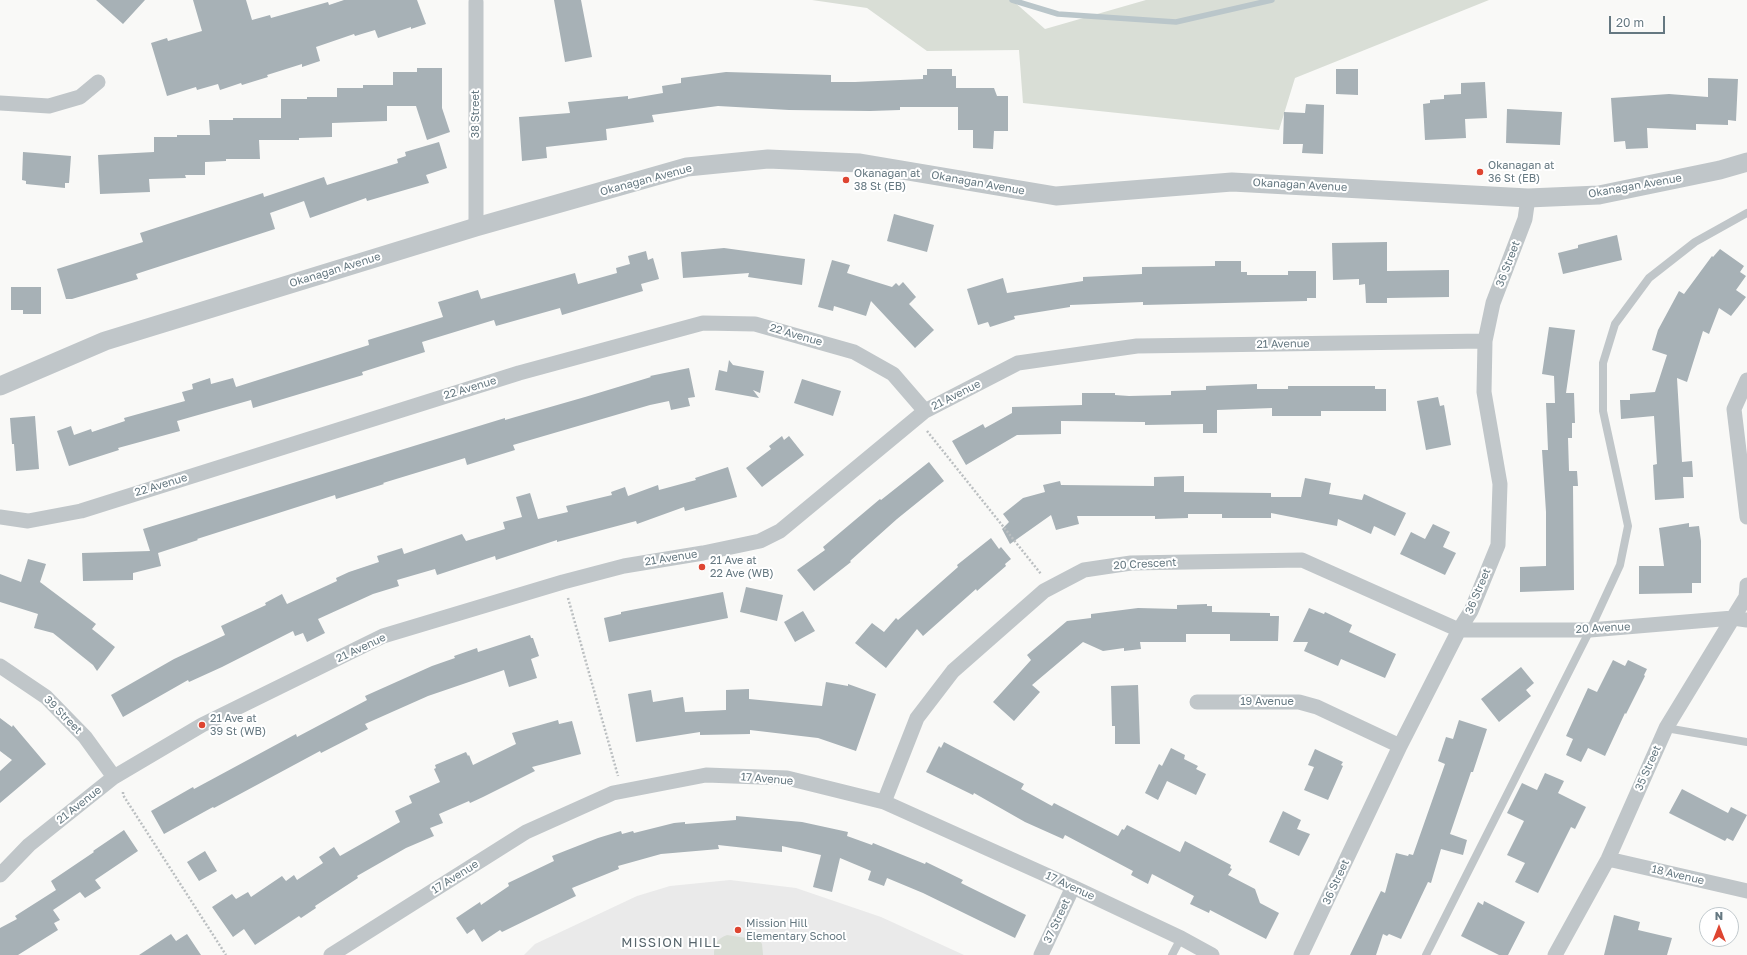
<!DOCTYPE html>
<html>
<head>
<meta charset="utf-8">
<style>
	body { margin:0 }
	#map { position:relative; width:1747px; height:955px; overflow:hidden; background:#f9f9f7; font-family:"Golos Text",sans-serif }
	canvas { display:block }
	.north { position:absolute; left:1699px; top:907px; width:40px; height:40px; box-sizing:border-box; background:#fff; border:1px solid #c1c9cd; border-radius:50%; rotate:0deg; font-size:11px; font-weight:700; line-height:16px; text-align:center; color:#657881 }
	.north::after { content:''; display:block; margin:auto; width:14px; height:18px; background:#de4531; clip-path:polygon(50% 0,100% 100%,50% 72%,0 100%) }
	.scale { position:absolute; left:1609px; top:16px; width:56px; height:18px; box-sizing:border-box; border:2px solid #657881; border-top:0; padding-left:5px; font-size:12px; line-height:14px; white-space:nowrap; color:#657881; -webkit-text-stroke:3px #fff; paint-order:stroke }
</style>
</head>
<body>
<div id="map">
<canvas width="1747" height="955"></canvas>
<div class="north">N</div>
<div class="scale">20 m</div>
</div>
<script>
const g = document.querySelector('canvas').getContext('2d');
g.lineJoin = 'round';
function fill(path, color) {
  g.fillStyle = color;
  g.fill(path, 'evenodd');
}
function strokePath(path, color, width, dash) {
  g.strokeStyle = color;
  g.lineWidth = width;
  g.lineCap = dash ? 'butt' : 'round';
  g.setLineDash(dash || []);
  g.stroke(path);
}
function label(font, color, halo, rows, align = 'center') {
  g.font = font + ' "Golos Text",sans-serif';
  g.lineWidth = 4;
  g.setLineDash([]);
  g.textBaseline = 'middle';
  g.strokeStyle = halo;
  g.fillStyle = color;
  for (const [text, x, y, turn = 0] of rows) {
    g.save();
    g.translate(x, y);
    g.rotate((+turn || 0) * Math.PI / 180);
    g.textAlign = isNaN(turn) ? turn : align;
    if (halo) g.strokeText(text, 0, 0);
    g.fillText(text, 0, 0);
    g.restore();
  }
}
fill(new Path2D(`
	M730,880L796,888L881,917L964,955H524L535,944L637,896L670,886Z`), '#eaeaea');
fill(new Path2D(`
	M812,0H1012L1045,29L1146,0H1489L1295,78L1279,130L1023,103L1019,50L927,51L867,8Z
	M727,935L759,940L762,944L763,955H714C714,944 717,939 727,935Z`), '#d9ded6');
strokePath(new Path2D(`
	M1012,0L1058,14L1176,22L1272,0`), '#bac6ca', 5.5);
fill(new Path2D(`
	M96,0H145L123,24Z
	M193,0H246L252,20L270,15L271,18L328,2L329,5L344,0H417L426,24L411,29V27L378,38L375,30L355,36L354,34L316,47L320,61L302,67V64L267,75L268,77L242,85L241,83L220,90L218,84L197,90L196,87L167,96L151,43L167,38L168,41L202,31Z
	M554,0H581L592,57L565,62Z
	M417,68H442V108L450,132L427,140L416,106H387V121L332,123V137L299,138V140H259L260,159H226V161L205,162V175H185L186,178L149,179L150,192L100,194L98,155L154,152V137H177V135H210L209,120H233V118H281V99H307V97H337V88H363V85H393V72H417Z
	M927,69H952V76H956V88H994L997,96H1008V131H994L993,149L973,148V130H958V107H900V110L870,111L789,110L718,106L652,115L654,122L606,129L607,140L546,147L547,158L522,161L519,117L570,113L568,102L628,96V99L663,93L662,86L681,83V78L726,72L831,75V82H855L923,79V75H927Z
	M1336,69H1358V95L1336,94Z
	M1708,78L1738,79L1736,121L1728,120V125L1696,124V130L1647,128L1648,148L1626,149L1625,141L1614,142L1611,98L1669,94L1708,97Z
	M1485,82L1487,118L1465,119L1466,138L1425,140L1423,104L1430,103V100L1444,99V95L1461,94V83Z
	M1306,104L1324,105L1323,154L1302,153L1303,144H1283L1284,112L1305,113Z
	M1507,109L1562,112L1560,145L1506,143Z
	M439,142L447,168L426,175L429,183L367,201L366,198L310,218L304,201L270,213L275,229L136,274L138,279L72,299H66L57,269L143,242L140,233L263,193L264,197L324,177L327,185L398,163L397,159L406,156L405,152Z
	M23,152L71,156L69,183H65V188L26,184V181L22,180Z
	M894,214L934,225L927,252L887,241Z
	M1617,235L1622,260L1563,274L1558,253L1578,248V245Z
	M1387,242V271L1449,270V297L1387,298V303H1366L1365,284L1359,285V279L1333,280L1332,243Z
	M724,248L805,259L802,285L748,277L749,273L683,278L681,252Z
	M1720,249L1744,266L1740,272L1746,276L1736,290L1746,297L1731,316L1719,308L1709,334L1703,331L1687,382L1677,378L1682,462L1692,461L1693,477H1683L1684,498L1655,500L1653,465L1657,464L1654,416L1621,419L1620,400H1630V394L1655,392L1667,355L1652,350L1658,330L1679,291L1684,294L1712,256L1713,257Z
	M646,251L648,260L653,258L659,279L641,284L643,291L562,315L560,308L496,326L494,320L422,342L425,352L362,372L363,375L253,408L251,400L177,421L180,431L118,448L119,450L69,466L57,431L71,426L74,435L91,429L92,432L125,421L124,418L185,401L182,392L193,389L192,384L210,378L211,384L233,378L236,387L369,345L368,340L443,317L438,302L478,290L481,299L575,273L578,284L617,273L616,268L630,264L628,256Z
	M832,260L850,265L847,273L892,287L896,283L899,286L903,282L916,297L909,304L934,330L915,348L871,301L866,316L834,306L833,311L818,307Z
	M1215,261H1241V272H1247V275H1288V271H1316V298H1307V301L1143,305V302L1070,305V307L1014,316L1015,319L990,327L988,322L978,325L967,289L1003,278L1007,293L1083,281V277L1142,274V267L1215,266Z
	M11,287H41V314H23V310H11Z
	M1549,327L1575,330L1566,393H1574L1575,423H1572V438H1568L1569,471H1577L1578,486H1573L1574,590L1520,592V567L1546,566V512L1542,450H1548L1546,403H1555L1554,376L1542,374Z
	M729,360L733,365L764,371L760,393L753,390L759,398L715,390L719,370L727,372Z
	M689,368L695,397L688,398L690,406L671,410L669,401L650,405L513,445L515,450L467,465L465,458L383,483L384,484L336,499L335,495L197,539L198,540L158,553L161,566L133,573V580L83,581L82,553L150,551L143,529L505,418V420L585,397L651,377L650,376Z
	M802,379L841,391L833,416L794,403Z
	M1257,384V389H1288V386H1375V389H1386V411H1321V416H1272V408L1217,410V433H1203V424L1145,425V422L1061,421V434L1017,435L966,465L952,441L983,424L985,428L1012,413V407L1082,405V393H1115V395L1129,396L1171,395V391L1206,390V386Z
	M1438,397L1440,406L1444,405L1451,445L1426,450L1417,401Z
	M35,416L39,469L16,471L14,444H12L10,418Z
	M782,436L784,440L789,436L804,455L762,487L746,468L771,449L769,446Z
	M929,462L944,481L897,519L850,561L851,562L814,591L797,570L825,550L823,547L880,499L881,500Z
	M728,467L737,497L685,511L684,507L637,524L636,521L557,542V540L496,560L495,556L437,575L435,569L397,580L399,586L373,594L318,619L325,633L307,642L303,633L295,636L293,631L222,667L189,682L188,680L123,717L111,695L174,659L225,635L221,626L266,605L265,603L282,594L287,604L337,581L336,578L349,572L379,562L377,556L402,548L404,554L462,534L466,541L505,529L503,522L522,517L516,497L530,493L538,519L568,512L566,506L612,495L611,492L625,487L628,496L658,485L659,490L696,480L695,478Z
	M1184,476V492L1271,493V497H1301L1305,478L1331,483L1329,494L1362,500L1364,494L1406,513L1395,536L1374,526L1371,534L1338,519L1337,526L1271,513V518H1222V514H1188V518L1155,519V516H1077L1079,524L1056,530L1051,515L1010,544L1002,529L1009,522L1003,514L1023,498L1045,492L1043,485L1060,481L1061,485L1154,486V477Z
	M1689,523V527L1699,526L1701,541V583H1692V593L1639,594V566H1664L1659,528Z
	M1433,524L1450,532L1443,547L1456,553L1445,575L1400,554L1411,532L1425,539Z
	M991,538L999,549L1001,547L1011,559L1005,564L1006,566L977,591L976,589L923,636L917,629L886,668L855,643L872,623L884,632L896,618L898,620L958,567L957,565Z
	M28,559L46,564L40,582L96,624L92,629L115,647L97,671L93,665L53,633L34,628L38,614L0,602V574L21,582Z
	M746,587L783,595L777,621L740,612Z
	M723,592L728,618L609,642L604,618L621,614V612Z
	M1207,604V606H1212V612L1270,613V616H1279L1278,641H1230V634H1186V642H1140L1141,649L1124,651V648L1103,651L1083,642L1032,685L1040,692L1014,721L993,702L1031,660L1027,655L1067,621L1091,618V614L1138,608L1177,609V605Z
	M1309,608L1324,614L1325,612L1352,625L1349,632L1396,654L1385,678L1341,659L1338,666L1304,651L1308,642H1293Z
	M803,611L815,631L795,642L784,622Z
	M530,635L531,638H533L539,656L531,659L537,678L509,687L504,670L428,696L365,724L368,729L321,753L320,751L214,808L213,807L164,834L151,811L193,787L194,789L296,734L297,737L367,700L365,696L432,666L455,658L454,656L477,648L478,652Z
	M1613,660L1625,666L1628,660L1647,669L1644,675L1645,676L1626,714L1625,713L1605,756L1588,748L1581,762L1566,755L1573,739L1566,736L1588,688L1597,692Z
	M1521,667L1534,683L1526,690L1531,696L1499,722L1481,699Z
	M826,682L848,686V684L876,694L856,751L818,738L750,730V734L700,735V732L636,742L628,694L651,690L653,702L683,697L685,712L726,710V690L749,689V699L822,706Z
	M1138,685L1140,744H1115V726H1112L1111,686Z
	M0,718L12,727L13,725L46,764L0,803V771L12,760L0,751Z
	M558,720L559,724L572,721L581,754L532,767L535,771L483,797L470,803L469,801L439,814L443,823L430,828L434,836L406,848L357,876L358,878L315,906L316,908L301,918L299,916L296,918L255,945L244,929L233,937L212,907L232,894L236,899L248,892L251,897L282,876L286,881L294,875L297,880L323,863L319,857L334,847L340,856L400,822L395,811L412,803L409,796L440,782L434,769L436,768L435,765L466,752L468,756L469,755L473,765L516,744L512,733Z
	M1459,720L1487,729L1473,772H1471L1450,834L1467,840L1463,855L1441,849L1431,883L1428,882L1401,939L1389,934L1387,936L1383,934L1376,955H1350L1381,891L1385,893L1396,853L1408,856L1409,854L1413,855L1445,764L1438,761L1446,737L1453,739Z
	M944,742L1024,784L1021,789L1052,806L1054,803L1118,836L1122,829L1124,830L1127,825L1180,852L1185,841L1231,865L1230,868L1232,869L1228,875L1255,889L1260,903L1279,913L1266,939L1210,910L1209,913L1190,904L1194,896L1152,874L1148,884L1131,875L1133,871L1065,835L1063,839L1025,822L974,793L973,795L926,772L939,746L941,748Z
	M1171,748L1185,755L1184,759L1198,766L1196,769L1206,774L1196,795L1167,781L1158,800L1145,793L1159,764L1162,766Z
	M1315,749L1343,762L1341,765L1343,766L1328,800L1304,790L1314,767L1308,765Z
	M1545,773L1564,781L1558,793L1586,807L1575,829L1571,827L1538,893L1515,882L1525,863L1507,855L1524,821L1507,813L1522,783L1537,790Z
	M1682,789L1728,813L1731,807L1747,815L1733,841L1727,838L1725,841L1669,813Z
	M1283,811L1301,820L1297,829L1310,834L1299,856L1269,842Z
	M736,816L802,822L848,832L847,836L872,845L873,843L925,864L926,862L963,880L961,883L1026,915L1015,938L923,893L887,878L884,886L868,880L871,871L840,858L832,892L813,887L821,855L782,846V852L718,845L719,849L661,854L618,866L619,869L572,888L576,896L502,932L500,930L482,942L474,929L467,934L456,918L480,902L481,905L509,886L508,883L554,861L552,856L598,838L621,831L622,834L633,831L634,833L674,823L685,822V824L736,820Z
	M124,830L138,851L95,880L101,888L85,898L80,892L53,910L60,920L54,923L58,930L18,955H0V928L17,919L15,916L56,890L51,881L94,852L93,851Z
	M205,851L217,871L199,881L187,862Z
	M1484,901L1525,922L1508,955H1499L1461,936L1478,902L1483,905Z
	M1614,915L1640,922L1638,930L1672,938L1667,955H1604Z
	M171,934L176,941L187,934L201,955H139Z`), '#a7b1b6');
strokePath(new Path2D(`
	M927,431L1041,574
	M568,598L618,776
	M123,792V795L226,955`), '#bbbfc1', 2.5, [2, 2]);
strokePath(new Path2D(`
	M1666,728L1747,742
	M1172,955L1181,938
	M1426,955L1590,630L1620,565L1628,526L1603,411V363L1615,324L1649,278L1695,242L1747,213`), '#c0c6c9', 8);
strokePath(new Path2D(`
	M0,103L49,106L80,97L98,82
	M476,227V2
	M1747,380L1734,409L1747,517
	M0,517L28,521L81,511L519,373L703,323L755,324L854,352L893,374L925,411
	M0,666L46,697L85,737L114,777
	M1197,702H1299L1317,707L1400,746
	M884,802L917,718L953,671L1044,591L1084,570L1131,563L1302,560L1459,630H1590L1733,618L1747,620
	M1608,859L1747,891
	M0,875L29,845L114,777L202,725L383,636L563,582L624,566L703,553L760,541L780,531L925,411L1018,363L1137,346L1485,341
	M331,955L526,832L613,793L706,775L787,778L884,802L1073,887L1181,938L1212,955
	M1041,955L1073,887
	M1301,955L1400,746L1459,630L1471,611L1498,545L1500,484L1484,392L1485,341L1493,303L1525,219L1528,198
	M1555,955L1608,859L1666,728L1733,618L1746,597L1747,585`), '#c0c6c9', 15);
strokePath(new Path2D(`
	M0,386L105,341L476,227L687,167L768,159L860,163L1056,196L1232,182L1528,198L1599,195L1720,170L1747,162`), '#c0c6c9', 19);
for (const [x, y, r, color] of [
	[1480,172,4,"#de4531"],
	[846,180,4,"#de4531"],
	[702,567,4,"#de4531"],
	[202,725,4,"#de4531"],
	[738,930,4,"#de4531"]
]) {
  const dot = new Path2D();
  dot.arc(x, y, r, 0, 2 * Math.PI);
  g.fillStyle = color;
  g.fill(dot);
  strokePath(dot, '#fff', 1.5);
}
label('11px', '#657881', '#fff', [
	["38 Street",476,114,-90],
	["Okanagan Avenue",646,180,-15],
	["Okanagan Avenue",978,183,10],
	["Okanagan Avenue",1300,185,3],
	["Okanagan Avenue",1635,186,-10],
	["36 Street",1508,264,-69],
	["Okanagan Avenue",335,270,-17],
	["22 Avenue",796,335,16],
	["21 Avenue",1283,344,-1],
	["22 Avenue",470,388,-17],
	["21 Avenue",956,395,-27],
	["22 Avenue",161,485,-17],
	["21 Avenue",671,558,-9],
	["20 Crescent",1145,564,-3],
	["36 Street",1478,591,-67],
	["20 Avenue",1603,628,-3],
	["21 Avenue",361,648,-25],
	["19 Avenue",1267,702],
	["39 Street",63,715,45],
	["35 Street",1648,768,-66],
	["17 Avenue",767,779,5],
	["21 Avenue",79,805,-38],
	["18 Avenue",1678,875,13],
	["17 Avenue",455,877,-32],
	["36 Street",1336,882,-65],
	["17 Avenue",1070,886,25],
	["37 Street",1057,921,-65]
]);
label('11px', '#657881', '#fff', [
	["Okanagan at",1488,166],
	["36 St (EB)",1488,179],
	["Okanagan at",854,174],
	["38 St (EB)",854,187],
	["21 Ave at",710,561],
	["22 Ave (WB)",710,574],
	["21 Ave at",210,719],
	["39 St (WB)",210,732],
	["Mission Hill",746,924],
	["Elementary School",746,937]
], 'left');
g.letterSpacing = '1px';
label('13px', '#57656c', '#fff', [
	["MISSION HILL",671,943]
]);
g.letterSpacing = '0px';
</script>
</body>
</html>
